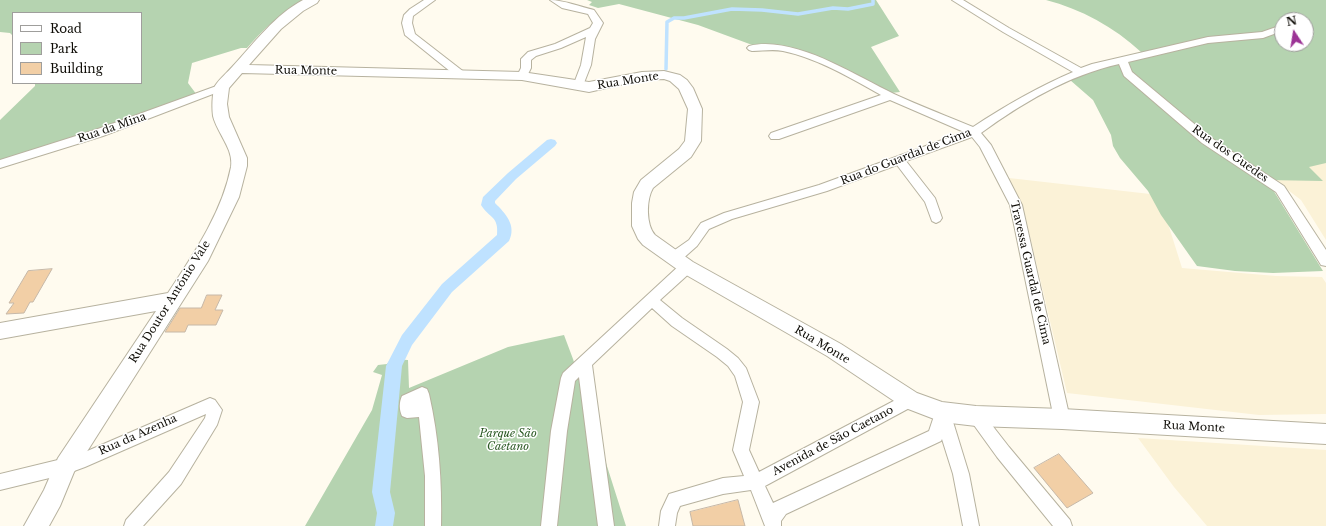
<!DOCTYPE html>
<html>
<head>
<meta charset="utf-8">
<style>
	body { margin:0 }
	#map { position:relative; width:1326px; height:526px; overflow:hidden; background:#fffbef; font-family:"Libre Baskerville",serif }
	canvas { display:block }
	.legend { position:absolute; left:12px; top:12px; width:130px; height:72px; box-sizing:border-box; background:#fff; border:1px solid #9f9e9c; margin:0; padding:5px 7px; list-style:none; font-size:12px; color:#0f0d07 }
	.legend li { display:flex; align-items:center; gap:8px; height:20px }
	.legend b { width:20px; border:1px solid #9f9e9c }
	.north { position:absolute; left:1274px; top:12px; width:40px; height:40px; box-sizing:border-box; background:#fff; border:1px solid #9f9e9c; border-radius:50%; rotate:348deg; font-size:11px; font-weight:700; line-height:16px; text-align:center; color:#0f0d07 }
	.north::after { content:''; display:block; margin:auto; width:14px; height:18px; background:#9c3496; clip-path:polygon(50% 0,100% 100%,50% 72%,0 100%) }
</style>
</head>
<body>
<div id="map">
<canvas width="1326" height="526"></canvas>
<ul class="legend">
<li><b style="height:5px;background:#fff"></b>Road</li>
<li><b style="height:11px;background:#b5d3b0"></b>Park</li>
<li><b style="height:11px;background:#f2cfa6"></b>Building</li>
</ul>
<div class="north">N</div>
</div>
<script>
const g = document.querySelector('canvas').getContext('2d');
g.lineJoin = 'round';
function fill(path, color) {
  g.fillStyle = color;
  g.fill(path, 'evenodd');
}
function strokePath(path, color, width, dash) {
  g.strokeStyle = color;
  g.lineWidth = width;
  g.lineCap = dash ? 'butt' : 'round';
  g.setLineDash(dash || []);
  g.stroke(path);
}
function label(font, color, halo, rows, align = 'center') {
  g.font = font + ' "Libre Baskerville",serif';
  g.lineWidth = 3;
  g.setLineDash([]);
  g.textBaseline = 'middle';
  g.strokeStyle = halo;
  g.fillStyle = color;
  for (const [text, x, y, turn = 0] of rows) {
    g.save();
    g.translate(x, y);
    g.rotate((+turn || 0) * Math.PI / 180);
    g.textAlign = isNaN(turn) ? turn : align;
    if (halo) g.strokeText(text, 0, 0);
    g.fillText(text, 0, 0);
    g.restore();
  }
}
fill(new Path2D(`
	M1326,159V240L1301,200L1263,171Z
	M1009,178L1159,195L1182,268L1276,276L1322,277L1326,283V414L1259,415L1067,393L1025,215Z
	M1138,438L1326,450V526H1207L1174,487Z`), '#fbf2d7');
fill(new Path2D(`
	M0,0H307C284,10 263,29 247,48H241L192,63L188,83L197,95L138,116L0,162V120L35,86V83H141V13H13V36L10,33L0,32Z
	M587,0H876L899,36L871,47L900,92L891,93L804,52L755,46L698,25L619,4L598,8L589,5L592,2Z
	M1046,0H1326V163L1309,167L1323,181L1267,180L1323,271L1273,273L1235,271L1197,266L1161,215L1148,191L1120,158L1113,146L1111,135L1093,100L1070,80L1073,74L1141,52C1114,27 1081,9 1046,0ZM1282,20H1306V44H1282Z
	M564,335L573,359L626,526H305L372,410L382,375L373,372L378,365L387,364L391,359L408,360L409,388L508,347Z`), '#b5d3b0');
strokePath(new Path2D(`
	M666,69L667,22L674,18H684L732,9L762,10L798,14L833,8L848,9L873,4V0`), '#bfe2ff', 3.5);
fill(new Path2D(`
	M551,139L555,140L557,143L555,146L516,179L495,201V203C505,213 517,225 509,241L452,292L412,345L402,366L390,492L395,513L393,526H375L377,513L372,492L386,366L402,335L442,284L497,235C499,216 489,218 481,205L483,197L508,173L547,140Z`), '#bfe2ff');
const building = new Path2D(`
	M52,269L33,302H30L24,313L6,314L14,303H9L28,271Z
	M207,295H222L215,310H223L216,325H188L185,332H165L180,308H201Z
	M1059,454L1093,493L1067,508L1034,468Z
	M738,500L745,526H693L690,512Z`);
fill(building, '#f2cfa6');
strokePath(building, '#c6b8a8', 1);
const street = new Path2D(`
	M424,0H435L413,16L412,23L415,34L464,72L465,74L464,76H456L405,35L402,23L404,15L410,9Z
	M550,0C563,0 581,7 594,10L603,23L595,39L591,65L582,88L578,89L573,86L581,65L586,37L561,48L536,56L531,60V68L526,78H518L517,76L521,68V59L528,52L555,44L590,28L593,23L588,14L562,8Z
	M952,0H963L1009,28L1081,68L1092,64L1208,37L1262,32L1282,25V31L1263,38L1208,43L1128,62L1132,72L1210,137L1284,186L1326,250V266L1321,265L1276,192L1202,143L1124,76L1119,64C1069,75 1022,103 981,133L991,145L1022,205L1070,419L1067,424L1062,426L1057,424L1054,419L1010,205L980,147L972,137L906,161L935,198L942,218L940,221L936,223L932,221L925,202L897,165L827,191L732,219L709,229L697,246L679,262L674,263L669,262L668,258L669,254L689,240L701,223L724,213L819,185L964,132L890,100L779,139H771L769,136L771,133L881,95C851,78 817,58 783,51C773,49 762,51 752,51L749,50L747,48L749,46C794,35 854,75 894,94C920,106 947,116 973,127C1005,106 1038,87 1073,72L1003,32Z
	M222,84L226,85L227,87L226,89L103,136L0,168V160L95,130Z
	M687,262L692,263L694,267L692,271L660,300L682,318L727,349L738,358L746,368L759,402L749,450L759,472L905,395L910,393L915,395L917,400L915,405L765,486L773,503L929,431L937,407L942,405L947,407L950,412L969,474L979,526H963L953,474L942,439L941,441L786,514L781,521V526H765L751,490L723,494L680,506L677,513L675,526H659L661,511L669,494L723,478L744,476L733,450L743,402L735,376L728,366L717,357L672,326L652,308L592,365L614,526H598L579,377L575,381L567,431L557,526H541L551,431L561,378L563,373L682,263Z
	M422,387L427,389L429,394C439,438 442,481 441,526H425V476L419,417L407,418L402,416C399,409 399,403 402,396Z
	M210,398L215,400L222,410L217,425L181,484L143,526H124L126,520L169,472L205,418L206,414L85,467L66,474L0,490V474L66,458L85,452Z
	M976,409L981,411L1009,447L1070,520L1072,526H1053L997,457L971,421L968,416L971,411Z`);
const secondary = new Path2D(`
	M303,0H319L317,3L303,11L281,29L249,65L522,72L589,82L642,72L664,71L680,75L687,80L693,88L702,109L701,141L691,157L653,188C646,200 646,225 655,235L693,262L841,344L917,393L942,402L976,406L1062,409L1326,424V444L1062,429L976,426L942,422L903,407L827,356L681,272L643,245L638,239L632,226V203L634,192L641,180L679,149L685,141L688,109L679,89L670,81L664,79L642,80L589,92L522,80L242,73L229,88L227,104L229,117L247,158V166L239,197L208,261L74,472L60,506L49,526H24L44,490L58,458L156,311L0,339V323L168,293C193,255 222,213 231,167C234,149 217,133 213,116C212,108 212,94 215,86C219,79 228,72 233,66C255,42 275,15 303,0Z`);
strokePath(street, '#b7b29f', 2);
strokePath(secondary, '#b7b29f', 2);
fill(street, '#fff');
fill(secondary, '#fff');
label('11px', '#0f0d07', '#fff', [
	["Rua Monte",306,71,1],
	["Rua Monte",628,81,-9],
	["Rua da Mina",112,128,-19],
	["Rua dos Guedes",1230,154,35],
	["Rua do Guardal de Cima",906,157,-21],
	["Travessa Guardal de Cima",1030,273,77],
	["Rua Doutor António Vale",170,302,-58],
	["Rua Monte",822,345,31],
	["Rua Monte",1194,427,3],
	["Rua da Azenha",138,435,-24],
	["Avenida de São Caetano",833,441,-28]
]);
label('italic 11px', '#2a5823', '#fff', [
	["Parque São",508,434],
	["Caetano",508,447]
]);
</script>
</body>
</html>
